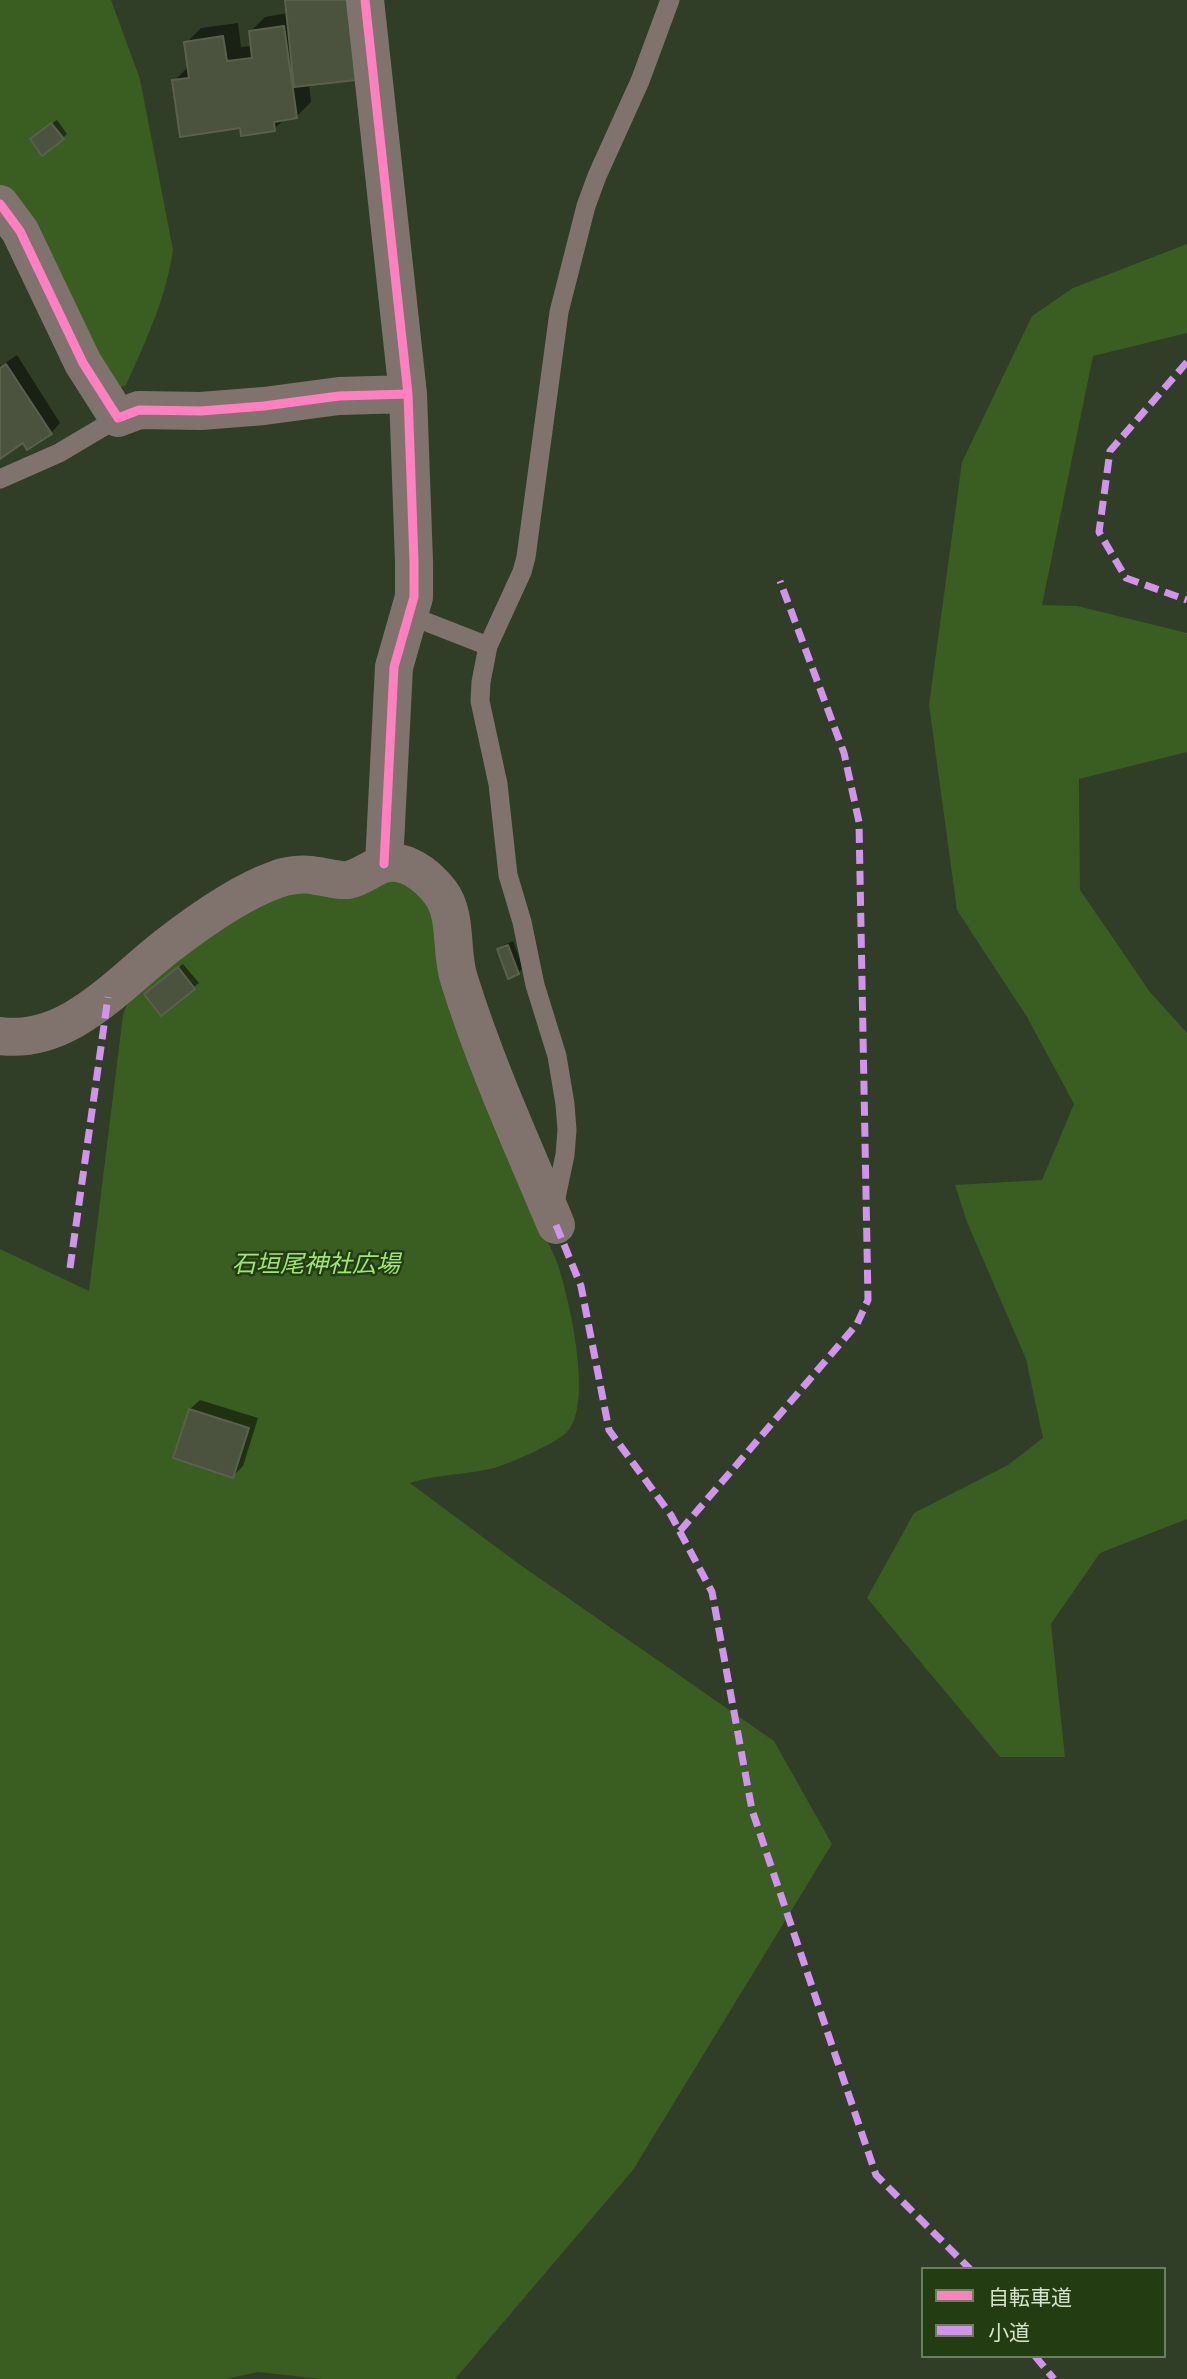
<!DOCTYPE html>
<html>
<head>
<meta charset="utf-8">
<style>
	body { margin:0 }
	#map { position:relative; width:1187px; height:2379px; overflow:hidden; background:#303d27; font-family:"Noto Serif","Noto Sans JP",serif }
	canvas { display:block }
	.legend { position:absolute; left:921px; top:2267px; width:245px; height:91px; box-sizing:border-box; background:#233c12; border:2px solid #6a7f5c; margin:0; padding:9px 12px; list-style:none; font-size:21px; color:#d4e3cb }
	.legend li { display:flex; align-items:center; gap:14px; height:35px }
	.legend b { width:35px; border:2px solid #6a7f5c }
</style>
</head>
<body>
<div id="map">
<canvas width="1187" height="2379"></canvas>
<ul class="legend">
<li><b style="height:9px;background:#ff80c0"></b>自転車道</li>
<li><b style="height:9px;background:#d193ec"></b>小道</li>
</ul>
</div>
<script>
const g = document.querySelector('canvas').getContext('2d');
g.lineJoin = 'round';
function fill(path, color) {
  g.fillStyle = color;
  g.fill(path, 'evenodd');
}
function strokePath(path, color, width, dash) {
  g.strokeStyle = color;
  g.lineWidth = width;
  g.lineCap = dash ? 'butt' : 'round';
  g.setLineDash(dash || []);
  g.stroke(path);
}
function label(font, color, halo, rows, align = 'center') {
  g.font = font + ' "Noto Serif","Noto Sans JP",serif';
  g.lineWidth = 5;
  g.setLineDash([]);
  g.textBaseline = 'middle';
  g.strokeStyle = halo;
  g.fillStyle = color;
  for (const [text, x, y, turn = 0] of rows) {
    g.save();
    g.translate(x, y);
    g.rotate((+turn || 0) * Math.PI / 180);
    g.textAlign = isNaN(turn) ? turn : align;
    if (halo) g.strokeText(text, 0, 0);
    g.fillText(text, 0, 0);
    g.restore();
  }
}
fill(new Path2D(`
	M0,0H111L140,79L173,250C166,298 146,341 126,385L117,389L0,195Z
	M1187,244V333L1093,356L1042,605L1077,606L1187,633V752L1079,779L1080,890L1150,992L1187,1033V1519L1100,1553L1051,1624L1065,1757H1000L867,1598L914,1513L1008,1465L1043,1438L1026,1359L967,1222L955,1185L1042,1180L1074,1104L1027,1017L957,910L929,705L962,462L1032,316L1073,288Z
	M401,877L424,896L534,1216C542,1232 552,1248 558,1265C569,1299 594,1404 567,1432C555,1444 511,1463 494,1468C467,1475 437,1474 410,1483L519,1564L774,1741L832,1844L633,2170L455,2379H322L258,2372L226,2379H0V1249L89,1291L123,1015L131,993L255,897Z`), '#3a5d21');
fill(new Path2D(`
	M287,0L309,83L311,102L297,116L286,118L274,129L241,126L174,81L189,66L186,43L201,28L238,23L241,47L252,46L250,32L265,17L288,13Z
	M57,120L67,134L63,138L36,135Z
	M17,355L60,423L51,433L24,441L0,456V364L1,366Z
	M513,941L523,968L518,973L499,949L504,945Z
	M183,964L199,983L161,1014L151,990Z
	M200,1400L258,1418L243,1466L233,1476L190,1409Z`), '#0007');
const building = new Path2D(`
	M285,0H348L356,80L294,87Z
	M284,26L297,118L274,122L275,131L241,136L240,128L180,137L172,80L189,78L184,42L223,36L227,61L252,58L249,31Z
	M51,123L64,139L42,156L30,139Z
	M6,364L52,434L27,450L23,443L0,459V368Z
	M508,945L519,974L508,979L497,949Z
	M178,967L195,989L161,1016L144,994Z
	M189,1409L249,1428L233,1478L173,1458Z`);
fill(building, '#4b523e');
strokePath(building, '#59614d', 2);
strokePath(new Path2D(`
	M0,479L59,453L118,418
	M411,613L424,621L488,646
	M554,1207L565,1155L567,1130L565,1104L557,1056L535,985L522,922L508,875L498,784L480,701L481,682L488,646L522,572L526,557L559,312L586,206L597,176L640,81L670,0`), '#80736e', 19);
strokePath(new Path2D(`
	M365,0L408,394L414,562V597L394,667L384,864
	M0,204L20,231L83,363L118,418L139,410L201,411L264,406L339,396L408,394
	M0,1036C68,1045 118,984 167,946C198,922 238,893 275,880C287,875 304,873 317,876C327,877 337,881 348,880C360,878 370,869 381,865C403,856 427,875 440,892C458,915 450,952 459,979C485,1063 522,1144 556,1225`), '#80736e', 38);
strokePath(new Path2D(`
	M1187,362L1110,451L1099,532L1126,578L1187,600
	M556,1225L581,1286L609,1430L671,1515L712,1592L752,1810L876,2175L970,2269
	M70,1268L108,997
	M680,1531L857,1324L868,1300L859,822L844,753L780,581
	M1035,2356L1054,2379`), '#d193ec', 7, [14, 7]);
strokePath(new Path2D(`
	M365,0L408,394L414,562V597L394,667L384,864
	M0,204L20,231L83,363L118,418L139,410L201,411L264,406L339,396L408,394`), '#ff80c0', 9);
label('italic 24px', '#a0e573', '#233c12', [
	["石垣尾神社広場",316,1265]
]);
</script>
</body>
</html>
